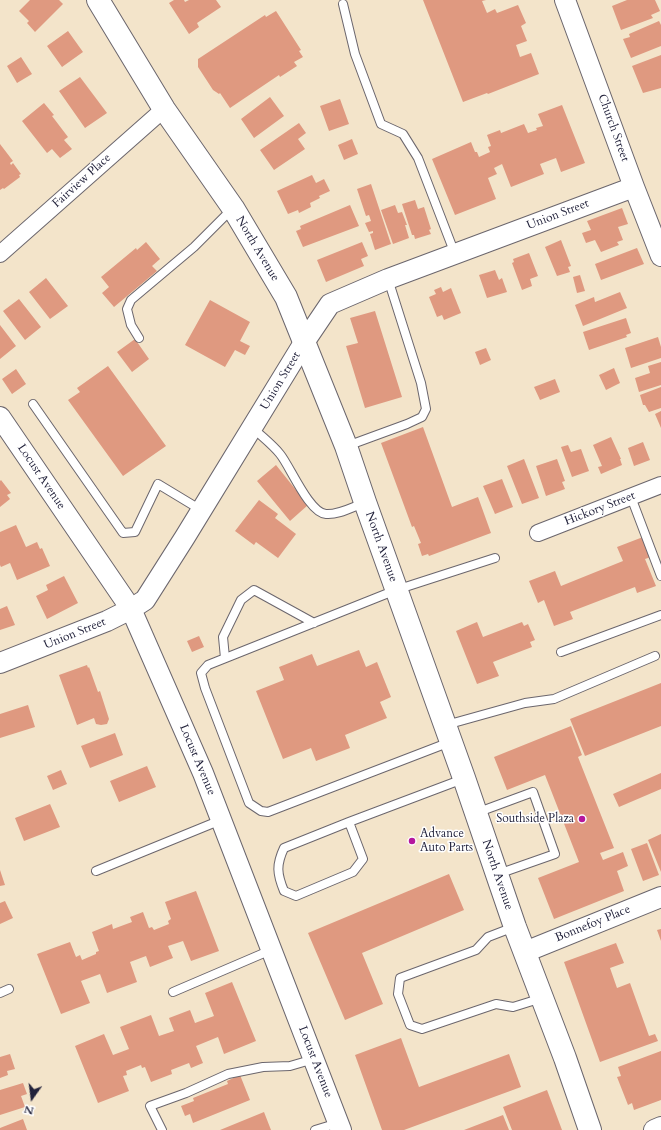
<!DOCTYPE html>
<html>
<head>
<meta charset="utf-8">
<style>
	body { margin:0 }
	#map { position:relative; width:661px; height:1130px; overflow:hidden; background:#f3e4ca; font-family:Cardo,serif }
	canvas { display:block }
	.north { position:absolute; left:12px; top:1078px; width:40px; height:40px; -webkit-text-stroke:3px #fff; paint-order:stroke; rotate:194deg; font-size:11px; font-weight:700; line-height:16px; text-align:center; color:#22223b }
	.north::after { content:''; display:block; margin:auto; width:14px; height:18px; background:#22223b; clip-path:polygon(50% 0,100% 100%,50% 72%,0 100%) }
</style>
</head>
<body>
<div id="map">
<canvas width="661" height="1130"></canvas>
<div class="north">N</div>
</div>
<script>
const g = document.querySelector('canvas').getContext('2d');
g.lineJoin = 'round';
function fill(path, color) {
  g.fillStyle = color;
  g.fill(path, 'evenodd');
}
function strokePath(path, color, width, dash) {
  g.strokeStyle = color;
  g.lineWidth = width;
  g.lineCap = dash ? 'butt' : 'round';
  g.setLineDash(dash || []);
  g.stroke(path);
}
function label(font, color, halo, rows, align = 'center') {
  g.font = font + ' Cardo,serif';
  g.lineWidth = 3;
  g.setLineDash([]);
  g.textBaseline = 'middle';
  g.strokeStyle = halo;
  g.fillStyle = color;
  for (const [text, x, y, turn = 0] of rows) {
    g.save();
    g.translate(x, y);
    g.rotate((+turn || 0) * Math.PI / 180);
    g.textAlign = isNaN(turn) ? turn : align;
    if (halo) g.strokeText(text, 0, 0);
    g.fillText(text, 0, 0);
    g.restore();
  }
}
fill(new Path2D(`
	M30,0H59L63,4L35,32L27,23L29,21L19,11Z
	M174,0H184L185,2L189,0H216L221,7L197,23L199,27L189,34L169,3Z
	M423,0H486L482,1L487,13L495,9L497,13L518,5L526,23L521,26L527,41L516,45L520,57L531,53L539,74L488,94L487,93L463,102Z
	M627,0H655L660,11L651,15L653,18L621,30L612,6Z
	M276,11L301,50L299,51L303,57L294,62L297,66L280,77L279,75L230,108L220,93L219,94L213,90L198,67V59L265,15L266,17Z
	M659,21L661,25V46L631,58L623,39L630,37L629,34Z
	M68,31L83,52L62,67L47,46Z
	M661,55V88L643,93L632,66Z
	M21,57L32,74L17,83L7,66Z
	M80,77L107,113L85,128L59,91Z
	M270,97L284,116L254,138L241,119Z
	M340,99L349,124L329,131L320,106Z
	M44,103L54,115L52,116L68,137L64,140L72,149L60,158L52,149L47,153L22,121Z
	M562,105L585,163L561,172L556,158L540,164L544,174L511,187L502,164L494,168L497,174L488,178L496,199L455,215L432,159L471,142L475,152H477L479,157L490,152L488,147L491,146L487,135L500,130L501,133L524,124L528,133L537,130L536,128L543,126L538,114Z
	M299,123L306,133L298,139L305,149L274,170L260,150Z
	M352,139L358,154L344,160L338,145Z
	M0,144L13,161L10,163L11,165L13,163L21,174L19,175L20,177L4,189L3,188L0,190Z
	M312,175L316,183L324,179L330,191L319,196L320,198L310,203L311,207L299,213L298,210L288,214L277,191Z
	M371,184L391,244L375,250L370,234L373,233V231L369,232L365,223L371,221L369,215L366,216L357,189Z
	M415,200L418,209L424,207L431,229L429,230L431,234L415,239L414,235H412L402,204Z
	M350,205L359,226L303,247L296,231L301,229L300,226Z
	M395,205L398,213L402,212L407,225H405L409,238L393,244L381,210Z
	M622,208L628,224L618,227L623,240L617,242L619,245L601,252L595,240L586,243L582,233L591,230L587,221Z
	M561,240L571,266L568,267L570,272L557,276L545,247Z
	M146,242L160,259L152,266L157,271L114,307L102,293L109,287L101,277L136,248L137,250Z
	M362,242L368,256L361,259L364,266L326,282L317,260Z
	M637,248L644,264L601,280L595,264Z
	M529,253L538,276L530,279L532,286L522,290L512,263L514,262L513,259Z
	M495,270L499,280L502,278L507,292L487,298L479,275Z
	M580,275L585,291L577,293L573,277Z
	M46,278L68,306L50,319L29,292Z
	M441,287L443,292L451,288L461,313L444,320L442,315L437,317L429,297L436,294L434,290Z
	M620,292L627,308L583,326L575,305L594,297L595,302Z
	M19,299L41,327L25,340L3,311Z
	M210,300L250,322L240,341L250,346L245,355L235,350L225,367L185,345Z
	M375,311L402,397L365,408L346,346L358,343L350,318Z
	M626,318L631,333L626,335L627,337L589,350L583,332Z
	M0,325L16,346L0,359Z
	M658,337L661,347V358L631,368L625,348Z
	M135,339L149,359L132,372L117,352Z
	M486,348L491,360L480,365L475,352Z
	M661,362V385L639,392L635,378L650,373L648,366Z
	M108,366L166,446L123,476L68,400L80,392L77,388Z
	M614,368L620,383L606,390L599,375Z
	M16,369L26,384L12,394L2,379Z
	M555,379L560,392L540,400L534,387Z
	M661,387V408L649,412L645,405H643L640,395Z
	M661,411V428L655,414Z
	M423,427L452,507L478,497L491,533L429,556L428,554L422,556L418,544L421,543L414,526L412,527L381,443Z
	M611,437L621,459H620L622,465L601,474L598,467L602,466L593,445Z
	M643,442L650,460L634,466L628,448Z
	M568,445L571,452L581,449L589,471L572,477L561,447Z
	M524,459L539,498L522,504L507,466Z
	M557,459L565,481L562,482L565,489L546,496L536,466Z
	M276,465L308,505L290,521L257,481Z
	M502,479L513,507L495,514L483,486Z
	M1,480L11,493L7,495L10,499L0,507V481Z
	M259,500L278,514L275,518L296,534L278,558L256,542L254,545L235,531Z
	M16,525L26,547L37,542L40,549L42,548L50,566L17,580L10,563L1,567L0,565V532Z
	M643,537L651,557L645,559L656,586L637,593L635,587L570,612L573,619L554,626L544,600L538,603L529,581L555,571L561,586L623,561L617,547Z
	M64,576L78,603L47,619L36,596L48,590L46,585Z
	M7,606L15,625L0,630V609Z
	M477,622L483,637L522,622L524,626L528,624L535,640L530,642L532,647L493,662L499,676L477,684L456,631Z
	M199,636L204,647L192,652L187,641Z
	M359,650L366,667L377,662L391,697L380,702L387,718L345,735L350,748L316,761L311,748L283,759L256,691L284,680L279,667L312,654L317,666Z
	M87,665L88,668L89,667L98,692L100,691L109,719L107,724L101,725L96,724L94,718L77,725L59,675Z
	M661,683V726L585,756L570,719Z
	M28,705L35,727L0,738V714Z
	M571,726L582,755L578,757L614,848L600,853L603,860L623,852L628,866L617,871L624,891L554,919L538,878L579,862L545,775L507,790L494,757Z
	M115,733L123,755L90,768L81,746Z
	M147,766L156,787L119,802L110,781Z
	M61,770L67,784L53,790L47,776Z
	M661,773V789L619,807L613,794Z
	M50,804L60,827L24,841L15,818Z
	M661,834V872L648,840Z
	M647,843L659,875L643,881L631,849Z
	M0,870L5,885L0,886Z
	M449,874L464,910L362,953L383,1004L345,1020L308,933Z
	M196,891L219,951L191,961L183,941L168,946L173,958L150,967L146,956L130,962L137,982L107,993L100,974L81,981L90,1003L61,1014L37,954L70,942L76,957L80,955L82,960L96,954V952L99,951L92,932L112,924L113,929L132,922L130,917L143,912L149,928L152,927L154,930L169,924L168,921L171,919L165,902Z
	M5,901L13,918L0,924V903Z
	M661,929V941L657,930Z
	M616,943L624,963L610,968L617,988L630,983L649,1036L655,1034L658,1041L600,1062L564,962Z
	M232,982L256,1041L224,1054L218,1037L196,1046L203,1063L191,1068L189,1063L171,1070L172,1074L151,1082L145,1067L142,1068L141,1065L126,1071L127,1075L123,1076L129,1091L98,1103L75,1046L104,1034L113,1055L129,1049L120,1027L151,1015L159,1036L174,1031L169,1018L190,1010L195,1023L214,1016L205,993Z
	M401,1038L419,1087L509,1054L521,1087L404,1130H382L355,1055Z
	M661,1051V1100L634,1110L632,1103L628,1105L617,1077L621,1076L618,1067Z
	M10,1054L15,1069L7,1071L8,1075L0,1078V1057Z
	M240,1075L250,1100L193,1123L190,1114L185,1116L181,1106L194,1101L193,1098L228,1084L227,1081Z
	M23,1083L27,1094L21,1096L25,1107L0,1115V1090Z
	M547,1090L562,1130H512L503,1107Z
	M264,1112L271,1130H220Z
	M503,1115L509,1130H464Z
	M23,1119L27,1130H0V1128Z`), '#df9980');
const service = new Path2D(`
	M343,4L355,54L381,124L403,134L418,158L455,254
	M139,338L131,325L127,309L131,300L194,247L233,208
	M33,404L123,533L135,532L158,484L201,510
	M253,428C261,436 272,444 280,454C290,466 309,513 326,514C339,515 352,507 364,503
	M347,446L407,424L422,417L426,409L421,383L388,279
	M631,497L661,576
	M561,652L661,615
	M225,658L223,637L241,600L254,590L314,623
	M446,725L525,703L554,699L655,656
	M450,742L268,812L261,811L249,803L205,688L201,673L208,665L396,590L495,558
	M476,813L533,792L555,854L498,874
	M349,822L363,859L353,872L296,896L284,891C277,874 276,865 284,848L349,822L463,779
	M96,871L221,820
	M514,927L488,937L476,950L400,978L398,994L410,1025L422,1029L496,1004L513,1007L542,998
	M173,992L271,950
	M0,993L9,989
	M162,1130L150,1106L186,1093L228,1074L263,1067L290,1066L314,1059
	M315,1130L338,1123`);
const minor = new Path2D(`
	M0,254L164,109
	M538,533L661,485`);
const tertiary = new Path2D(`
	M565,0L634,187L661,256
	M0,417L131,609L203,773L341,1130
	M0,663L107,621L131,609L145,600L185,537L305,341L330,304L388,279L634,187
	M525,952L661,897
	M654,1130L661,1127`);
const secondary = new Path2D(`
	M98,0L164,109L233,208L286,297L346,446L365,502L464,778L515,927L565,1058L590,1130`);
strokePath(service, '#6b666d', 10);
strokePath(minor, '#6b666d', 18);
strokePath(tertiary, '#6b666d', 22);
strokePath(secondary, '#6b666d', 24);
strokePath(service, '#fff', 8);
strokePath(minor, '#fff', 16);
strokePath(tertiary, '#fff', 20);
strokePath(secondary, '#fff', 22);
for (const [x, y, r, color] of [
	[582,819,4,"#b5179e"],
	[412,841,4,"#b5179e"]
]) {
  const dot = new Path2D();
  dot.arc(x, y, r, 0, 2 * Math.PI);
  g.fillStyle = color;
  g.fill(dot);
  strokePath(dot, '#fff', 1.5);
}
label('12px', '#22223b', '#fff', [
	["Church Street",613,128,70],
	["Fairview Place",82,181,-42],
	["Union Street",558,215,-21],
	["North Avenue",257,249,59],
	["Union Street",281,381,-59],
	["Locust Avenue",41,477,56],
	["Hickory Street",600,509,-21],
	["North Avenue",381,547,70],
	["Union Street",75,634,-22],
	["Locust Avenue",197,760,67],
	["North Avenue",497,875,71],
	["Bonnefoy Place",593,924,-22],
	["Locust Avenue",315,1062,69]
]);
label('12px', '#22223b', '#fff', [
	["Southside Plaza",574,819],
	["Advance",420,834,"left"],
	["Auto Parts",420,848,"left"]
], 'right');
</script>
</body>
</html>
